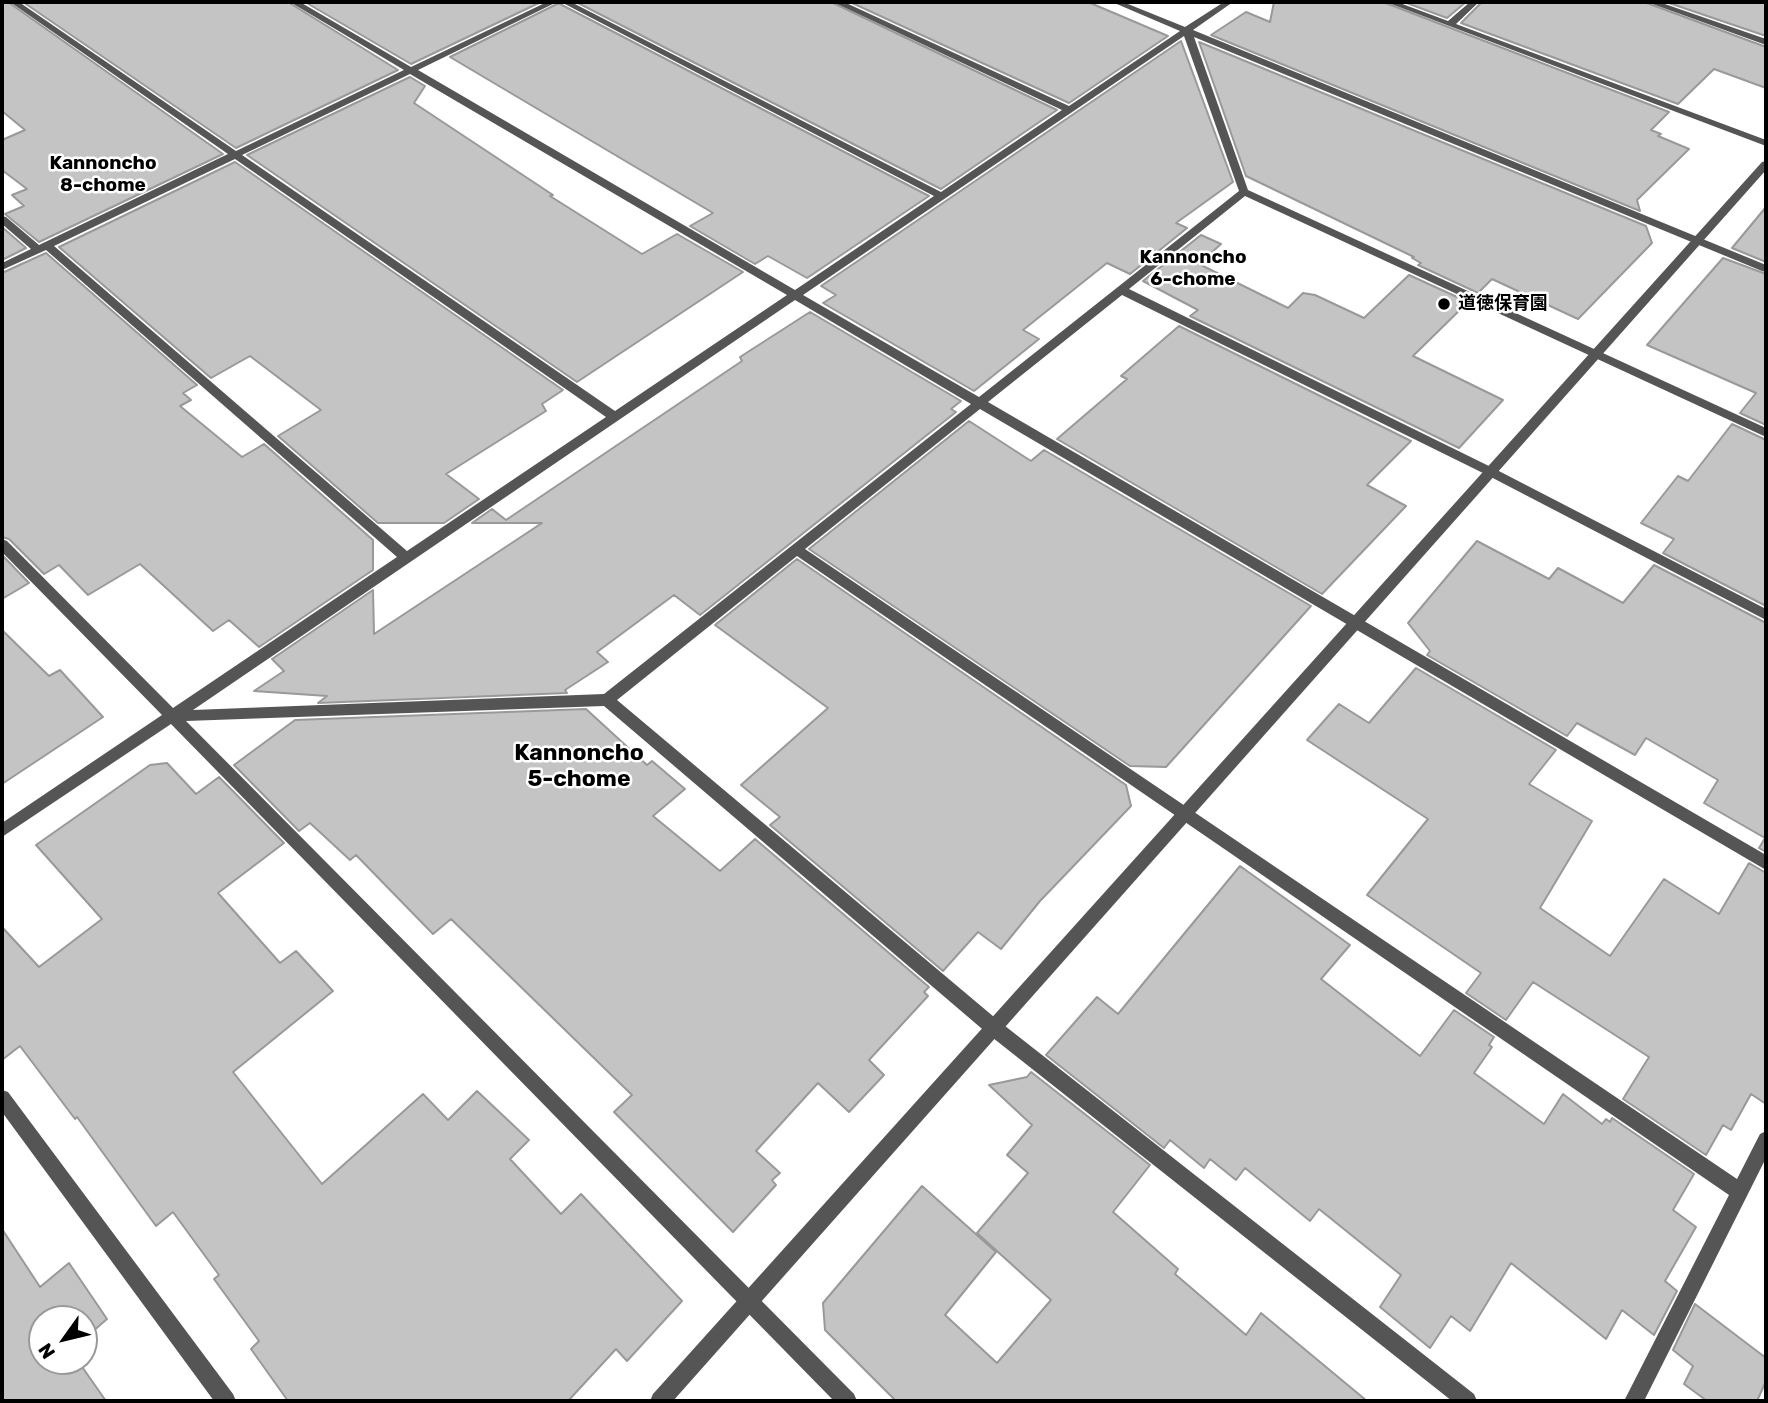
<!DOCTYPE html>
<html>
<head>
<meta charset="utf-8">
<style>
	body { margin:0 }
	#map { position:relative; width:1768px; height:1403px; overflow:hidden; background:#fff; font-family:Rubik,sans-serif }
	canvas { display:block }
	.frame { position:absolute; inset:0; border:4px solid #000; pointer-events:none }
	.north { position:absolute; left:28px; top:1305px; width:70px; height:70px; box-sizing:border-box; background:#fff; border:2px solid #999; border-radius:50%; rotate:236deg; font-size:19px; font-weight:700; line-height:28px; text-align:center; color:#000 }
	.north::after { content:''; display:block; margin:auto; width:24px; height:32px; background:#000; clip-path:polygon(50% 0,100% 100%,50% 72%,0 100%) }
</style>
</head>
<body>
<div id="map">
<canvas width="1768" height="1403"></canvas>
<div class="frame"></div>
<div class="north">N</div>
</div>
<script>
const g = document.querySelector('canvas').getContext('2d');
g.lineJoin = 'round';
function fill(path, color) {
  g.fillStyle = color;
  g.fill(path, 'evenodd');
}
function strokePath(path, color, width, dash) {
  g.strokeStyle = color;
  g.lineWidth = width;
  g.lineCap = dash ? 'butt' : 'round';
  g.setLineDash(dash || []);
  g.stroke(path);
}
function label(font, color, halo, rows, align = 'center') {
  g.font = font + ' Rubik,"Noto Sans JP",sans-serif';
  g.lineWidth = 5;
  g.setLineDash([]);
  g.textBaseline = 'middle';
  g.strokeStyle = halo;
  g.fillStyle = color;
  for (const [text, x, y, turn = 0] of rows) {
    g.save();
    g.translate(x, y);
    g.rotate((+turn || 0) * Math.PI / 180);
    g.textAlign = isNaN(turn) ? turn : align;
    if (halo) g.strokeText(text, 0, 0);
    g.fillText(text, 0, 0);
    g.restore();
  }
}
const building = new Path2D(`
	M2,2H8L223,154L39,242L5,214L24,206L12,195L27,189L2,170V140L25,130L2,111Z
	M23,2H288L398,70L236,148Z
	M305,2H541L411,64Z
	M576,2H831L1057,110L941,189Z
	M850,2H1088L1168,36L1069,103Z
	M1274,2H1383L1669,112L1651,130L1661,134L1658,136L1689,149L1637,200L1640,211L1211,35L1246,12L1270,22Z
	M1404,2H1466L1447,18Z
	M1482,2H1644L1766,47V88L1714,69L1678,104L1461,23Z
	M1666,2H1766V36Z
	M559,3L560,4L929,196L807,278L768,256L755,264L690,226L713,213L450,57Z
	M1181,41L1233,182L1176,223L1187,228L1130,274L1107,263L1023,330L1039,339L974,391L823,303L836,295L821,286Z
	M1199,42L1646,226L1652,243L1578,319L1492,279L1478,293L1418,265L1421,263L1412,258L1414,257L1246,176Z
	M410,77L425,86L414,103L553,195L550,196L642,254L677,234L743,272L577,382L247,155Z
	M235,162L563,390L542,404L546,411L446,474L479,499L444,523H378L278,436L321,410L250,356L211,378L59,247Z
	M1766,207V262L1732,248Z
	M2,227L26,248L2,260Z
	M1201,235L1221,244L1199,264L1288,308L1303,293L1315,295L1364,318L1409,275L1468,302L1413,356L1503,400L1459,448L1190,316L1198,310L1143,281Z
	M46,253L197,385L183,393L191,400L180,406L242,457L264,444L373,540V570L259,647L229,620L213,631L140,564L88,595L59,565L44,574L9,539L2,537V273Z
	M1723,258L1766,274V425L1740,413L1756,393L1647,345Z
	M810,312L961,401L951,409L956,412L700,615L674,595L597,652L608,662L565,690L567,693L318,703L327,696L254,691L284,671L272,659L373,590L374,634L542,523H472L492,509L506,520L742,361L740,357Z
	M1179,326L1411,441L1367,485L1406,506L1322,594L1057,439L1127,379L1121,376Z
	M969,421L1031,461L1044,450L1311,606L1166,767L1130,766L809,549Z
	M1732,424L1766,440V606L1663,553L1674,539L1641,523L1678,476L1688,481Z
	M1477,541L1549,579L1558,568L1623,603L1654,565L1766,623V852L1759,848L1765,838L1704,803L1718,780L1646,738L1635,755L1577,723L1567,736L1427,655L1430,651L1408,623Z
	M2,555L29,583L2,599Z
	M797,559L1126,785L1131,806L1040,901L1001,949L978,932L943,971L770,825L780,817L741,785L828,708L715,625Z
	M2,630L49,676L60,670L103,717L2,784Z
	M1416,668L1556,750L1529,784L1592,821L1540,908L1610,956L1664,879L1719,914L1749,863L1766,873V1104L1751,1094L1731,1130L1723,1125L1706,1155L1623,1099L1649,1057L1533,982L1506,1020L1466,993L1481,973L1367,895L1428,819L1307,740L1339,704L1369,723Z
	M586,709L647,765L652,761L685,789L653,816L720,871L755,839L929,987L924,992L928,996L869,1060L884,1075L849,1112L818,1083L756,1151L780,1173L772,1180L776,1185L733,1232L614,1112L632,1095L451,919L433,934L356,855L350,860L310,823L299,831L234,765L295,720Z
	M167,763L196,794L219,777L284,843L218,893L280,963L296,951L333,991L233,1072L322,1184L423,1094L448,1120L477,1091L529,1140L510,1159L561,1214L581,1194L682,1301L627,1361L616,1349L568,1401H288L251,1349L259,1341L214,1279L219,1275L173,1212L156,1226L77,1117L75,1119L20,1046L2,1060V927L39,967L102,919L36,845L150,765Z
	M1240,866L1350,945L1321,979L1420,1056L1454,1010L1494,1037L1489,1045L1492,1047L1474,1073L1544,1124L1563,1094L1602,1124L1606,1119L1610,1122L1612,1118L1694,1174L1673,1210L1696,1227L1665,1281L1677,1291L1654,1335L1622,1310L1606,1339L1511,1263L1470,1331L1451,1316L1430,1348L1380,1307L1401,1275L1319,1209L1310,1221L1245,1168L1236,1180L1210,1159L1204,1168L1170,1140L1164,1148L1046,1055L1097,997L1118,1014Z
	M1031,1072L1150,1165L1113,1212L1178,1269L1175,1274L1246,1335L1261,1313L1367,1401H896L825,1330L823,1303L922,1186L996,1252L945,1315L997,1363L1051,1300L977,1233L1028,1173L1007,1155L1032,1125L989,1085L1027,1077Z
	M2,1229L40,1287L69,1263L107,1319L84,1339V1319H42V1361H78L106,1401H2Z
	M1695,1304L1766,1358V1381L1757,1401H1707L1684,1384L1693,1366L1673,1350Z`);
fill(building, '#c4c4c4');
strokePath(building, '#999', 2);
fill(new Path2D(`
	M10,2H19L236,151L404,70L290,2H300L411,67L547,2H557L418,70L795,290L934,196L561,2H571L941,192L1062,110L833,2H844L1069,106L1180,31L1112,2H1123L1185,27L1224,2H1233L1193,30L1766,265V272L1762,271L1194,37L1248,190L1766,428V437L1245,196L1129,289L1495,469L1766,609V620L1487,475L1122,295L988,402L1766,855V870L980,409L805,549L1737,1179L1760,1134L1766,1131V1158L1644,1401H1624L1729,1195L797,556L617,700L1000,1022L1474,1394L1477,1401H1452L988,1034L604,706L186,721L854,1394L857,1401H834L171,724L2,837V823L162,715L2,552V539L7,541L173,708L397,557L46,250L2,270V263L31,249L2,224V216L6,217L39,245L228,154ZM1184,36L1239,191L979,397L803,295ZM410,74L787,295L615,411L242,155ZM235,159L606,417L407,551L54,246ZM795,300L971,404L604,694L193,710Z
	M1386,2H1397L1448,21L1470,2H1479L1456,24L1766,140V146Z
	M1647,2H1659L1766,39V45Z
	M2,1090L8,1092L233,1394L236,1401H214L2,1112Z`), '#555');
fill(new Path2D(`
	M1766,161V170L673,1401H650L653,1394L1762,162Z`), '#555');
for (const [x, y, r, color] of [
	[1444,304,7,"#000"]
]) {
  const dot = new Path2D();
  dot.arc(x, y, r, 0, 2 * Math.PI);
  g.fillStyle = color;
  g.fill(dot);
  strokePath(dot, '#fff', 2.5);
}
label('bold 18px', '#000', '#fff', [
	["道徳保育園",1458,304]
], 'left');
label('bold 19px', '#000', '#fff', [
	["Kannoncho",103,164],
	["8-chome",103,186],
	["Kannoncho",1193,258],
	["6-chome",1193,280]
]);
label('bold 23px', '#000', '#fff', [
	["Kannoncho",579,753],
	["5-chome",579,779]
]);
</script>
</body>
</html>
